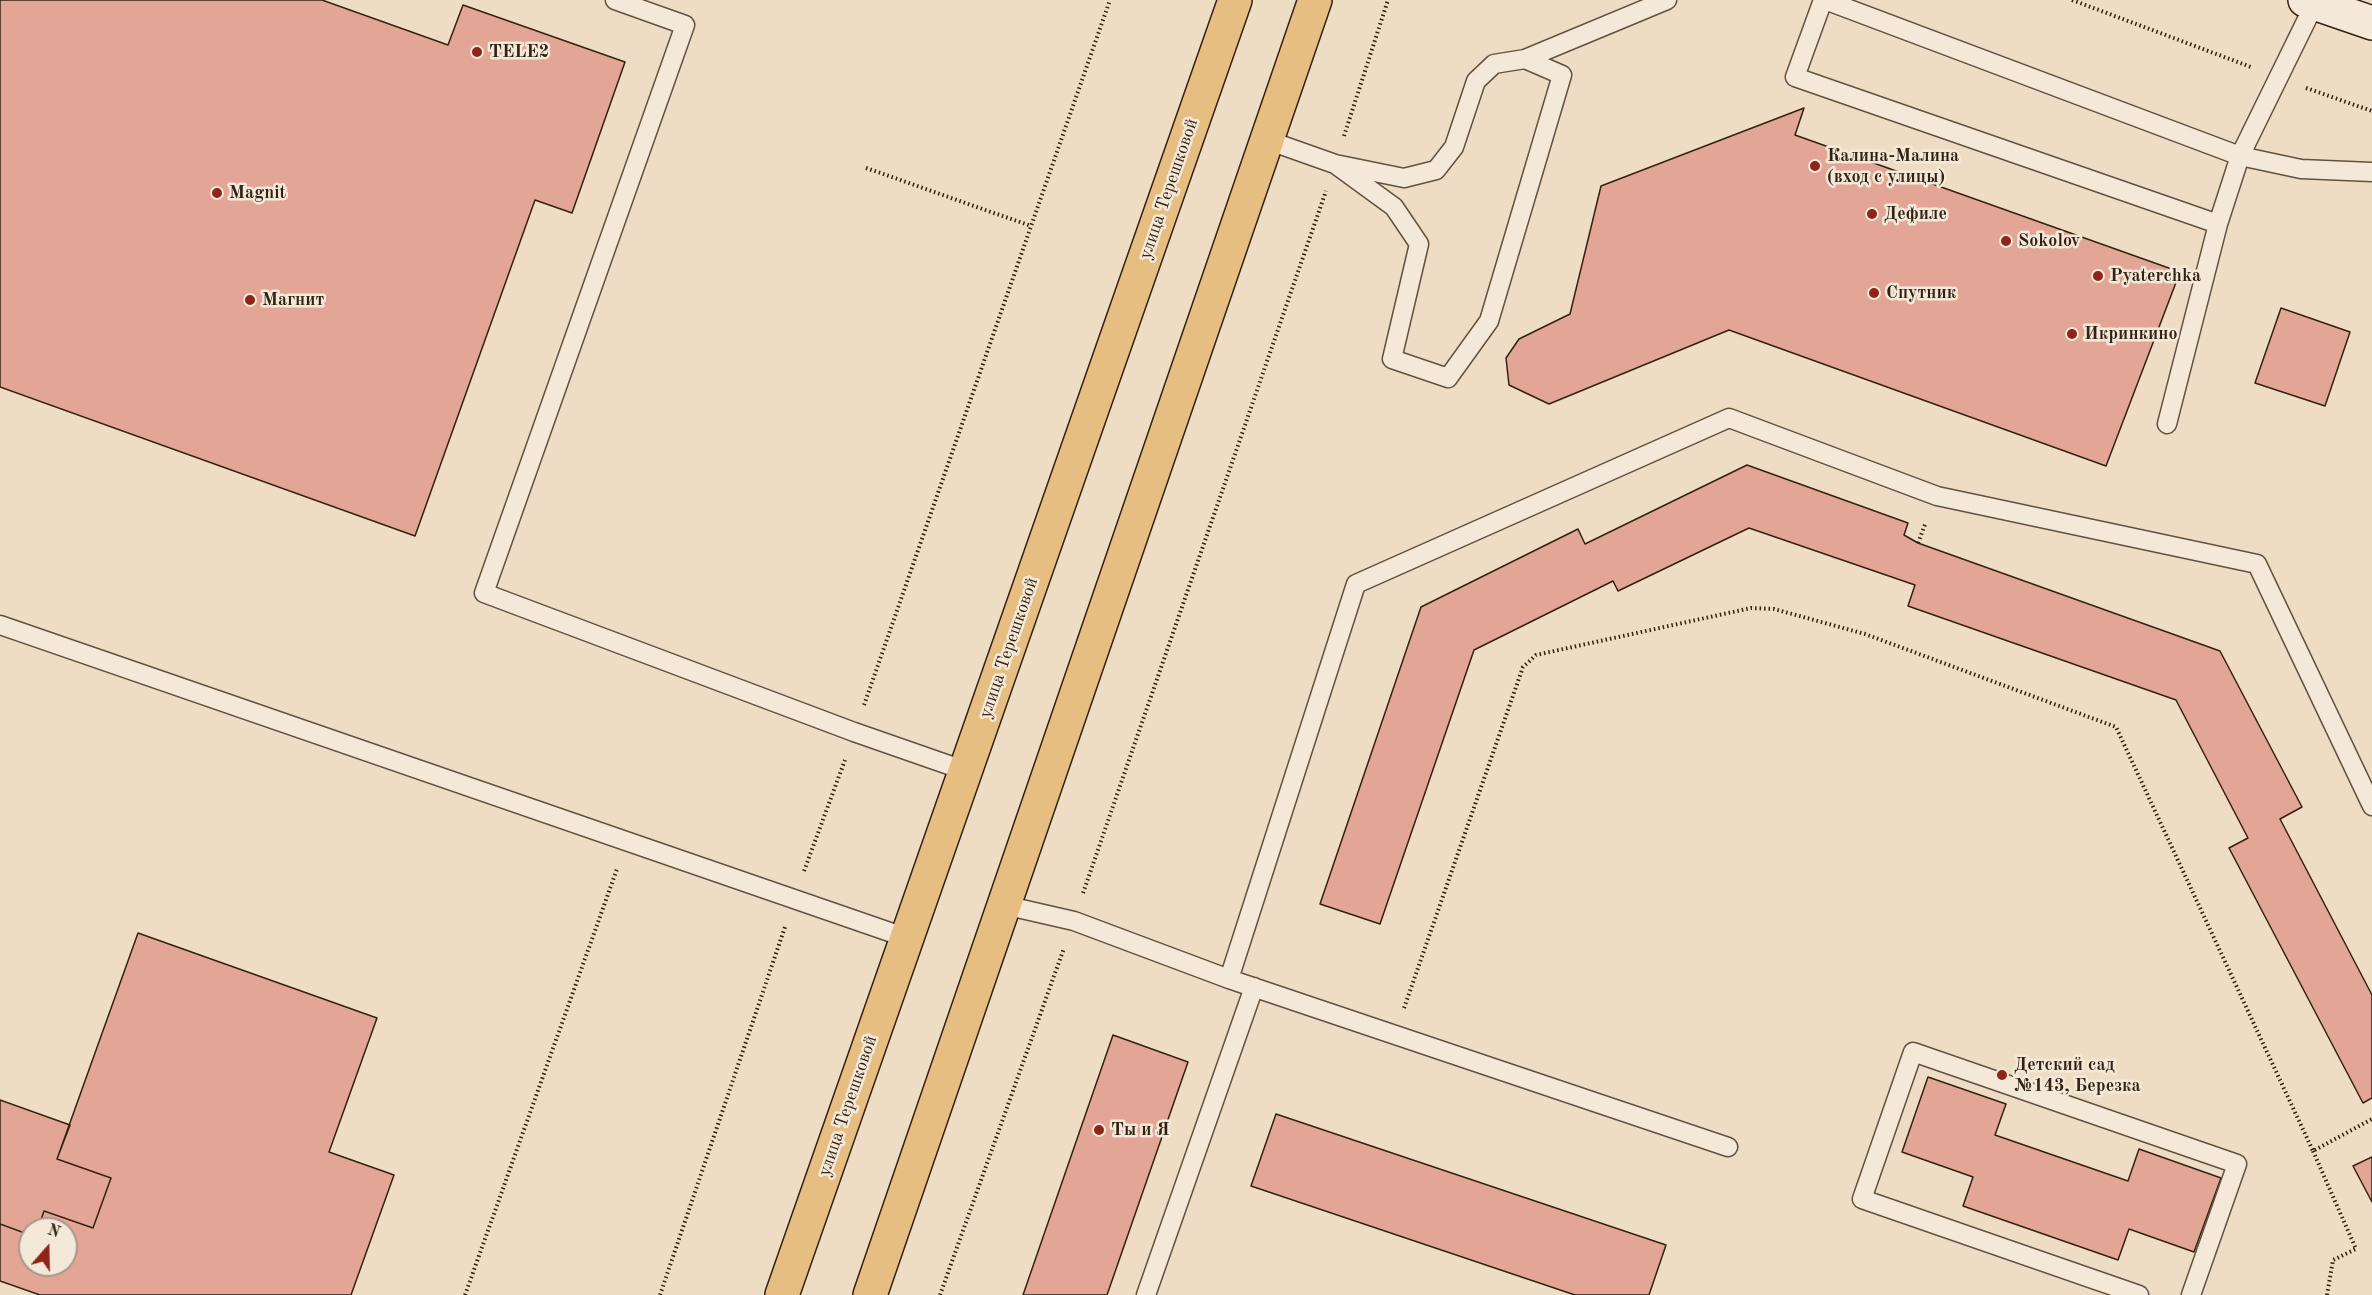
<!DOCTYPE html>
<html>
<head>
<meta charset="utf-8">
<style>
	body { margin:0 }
	#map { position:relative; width:2372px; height:1295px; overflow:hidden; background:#eeddc4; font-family:"Old Standard TT",serif }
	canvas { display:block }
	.north { position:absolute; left:18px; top:1217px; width:60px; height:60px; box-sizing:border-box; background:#f4e9d9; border:2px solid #a79989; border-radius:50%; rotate:20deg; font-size:16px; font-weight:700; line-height:24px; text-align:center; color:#321 }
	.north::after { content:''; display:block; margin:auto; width:21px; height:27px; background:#8f2418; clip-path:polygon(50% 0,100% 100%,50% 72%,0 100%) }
</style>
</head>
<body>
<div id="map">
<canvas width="2372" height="1295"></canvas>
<div class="north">N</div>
</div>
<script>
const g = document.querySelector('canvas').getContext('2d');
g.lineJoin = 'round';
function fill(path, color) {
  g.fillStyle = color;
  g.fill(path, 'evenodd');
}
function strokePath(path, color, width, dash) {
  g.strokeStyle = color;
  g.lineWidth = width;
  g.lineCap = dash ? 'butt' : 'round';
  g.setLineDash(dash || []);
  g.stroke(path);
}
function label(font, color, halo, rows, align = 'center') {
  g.font = font + ' "Old Standard TT",serif';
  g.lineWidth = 5;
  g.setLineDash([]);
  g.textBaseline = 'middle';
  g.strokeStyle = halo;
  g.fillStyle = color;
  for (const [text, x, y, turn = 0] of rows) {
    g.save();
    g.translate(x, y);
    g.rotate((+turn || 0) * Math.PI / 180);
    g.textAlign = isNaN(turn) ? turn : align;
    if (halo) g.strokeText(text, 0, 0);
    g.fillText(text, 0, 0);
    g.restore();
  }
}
const building = new Path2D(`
	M0,0H322L448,45L463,5L625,62L572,213L535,200L415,536L0,387Z
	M1804,108L1795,135L2180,272L2106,466L1729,330L1549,404L1509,385L1506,358L1519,339L1570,314L1601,186Z
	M2281,308L2350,332L2325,406L2255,383Z
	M1747,465L1908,523L1904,535L1918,543L2220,651L2302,807L2280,819L2372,995V1098L2363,1103L2229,848L2248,838L2176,700L1908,606L1915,585L1749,528L1618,591L1613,581L1474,650L1380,924L1320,904L1421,607L1578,529L1585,544Z
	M138,933L377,1018L329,1152L394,1175L351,1295H40L0,1281V1224L30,1235V1265H66V1229H38L44,1211L93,1228L111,1178L57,1159Z
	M1113,1035L1188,1062L1107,1295H1023Z
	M1928,1077L2006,1104L1995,1135L2128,1181L2139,1149L2221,1178L2194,1252L2129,1229L2118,1260L1963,1206L1973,1177L1902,1152Z
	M0,1100L70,1125L57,1159L111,1178L93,1228L44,1211L38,1229H30V1235L0,1224Z
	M1276,1114L1666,1245L1649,1295H1575L1251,1186Z
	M2372,1157V1202L2353,1166Z`);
fill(building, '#e2a596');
strokePath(building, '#321', 1.5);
const service = new Path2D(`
	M615,0L685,25L484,593L854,732L966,771
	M1823,0L1795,77L2218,224
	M1825,0L2240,156L2301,169L2372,172
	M1525,59L1667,0
	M1267,140L1335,164L1404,178L1436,170L1454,147L1476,81L1494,64L1525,59L1562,75L1489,321L1448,378L1392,359L1419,244L1394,207L1335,164
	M2167,424L2218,224L2240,156L2315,3
	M0,625L907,938
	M1004,905L1074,921L1229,979L1356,584L1729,418L1937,496L2257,564L2372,806
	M1229,979L1728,1147
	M1146,1295L1254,987
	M2139,1295L1862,1199L1913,1052L2237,1164L2191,1295`);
const secondary = new Path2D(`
	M2305,0L2372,23`);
const primary = new Path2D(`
	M782,1295L1235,0
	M870,1295L1315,0`);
strokePath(service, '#62513e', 21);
strokePath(secondary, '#321', 36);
strokePath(primary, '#321', 36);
strokePath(new Path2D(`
	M2072,0L2251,67
	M2306,88L2372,111
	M1344,136L1388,0
	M866,168L1031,226
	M1918,543L1926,522
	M864,705L1110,0
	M804,871L845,760
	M1083,893L1326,191
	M1404,1008L1523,667L1536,655L1751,608L1774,609L1865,634L2116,727L2313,1151L2372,1119
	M2313,1151L2356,1249L2333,1260L2327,1295
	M465,1295L617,869
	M660,1295L785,927
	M940,1295L1064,948`), '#321', 4, [1.5, 3]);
strokePath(service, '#f4e9d9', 18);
strokePath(secondary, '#f4e9d9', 33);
strokePath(primary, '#e7be82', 33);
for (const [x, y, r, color] of [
	[477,52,6,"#8f2418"],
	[1815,166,6,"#8f2418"],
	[217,193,6,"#8f2418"],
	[1872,214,6,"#8f2418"],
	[2006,241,6,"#8f2418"],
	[2098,276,6,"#8f2418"],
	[1874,293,6,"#8f2418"],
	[250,300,6,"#8f2418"],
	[2072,334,6,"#8f2418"],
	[2002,1075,6,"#8f2418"],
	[1099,1130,6,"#8f2418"]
]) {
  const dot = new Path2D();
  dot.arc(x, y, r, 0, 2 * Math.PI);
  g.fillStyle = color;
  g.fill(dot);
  strokePath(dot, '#f4e9d9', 2);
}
label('bold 18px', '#321', '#f4e9d9', [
	["TELE2",489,52],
	["Калина-Малина",1827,156],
	["(вход с улицы)",1827,177],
	["Magnit",229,193],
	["Дефиле",1884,214],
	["Sokolov",2018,241],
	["Pyaterchka",2110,276],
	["Спутник",1886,293],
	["Магнит",262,300],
	["Икринкино",2084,334],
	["Детский сад",2014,1065],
	["№143, Березка",2014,1086],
	["Ты и Я",1111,1130]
], 'left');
label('18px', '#321', '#f4e9d9', [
	["улица Терешковой",1169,189,-71],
	["улица Терешковой",1009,648,-71],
	["улица Терешковой",848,1106,-71]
]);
</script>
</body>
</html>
